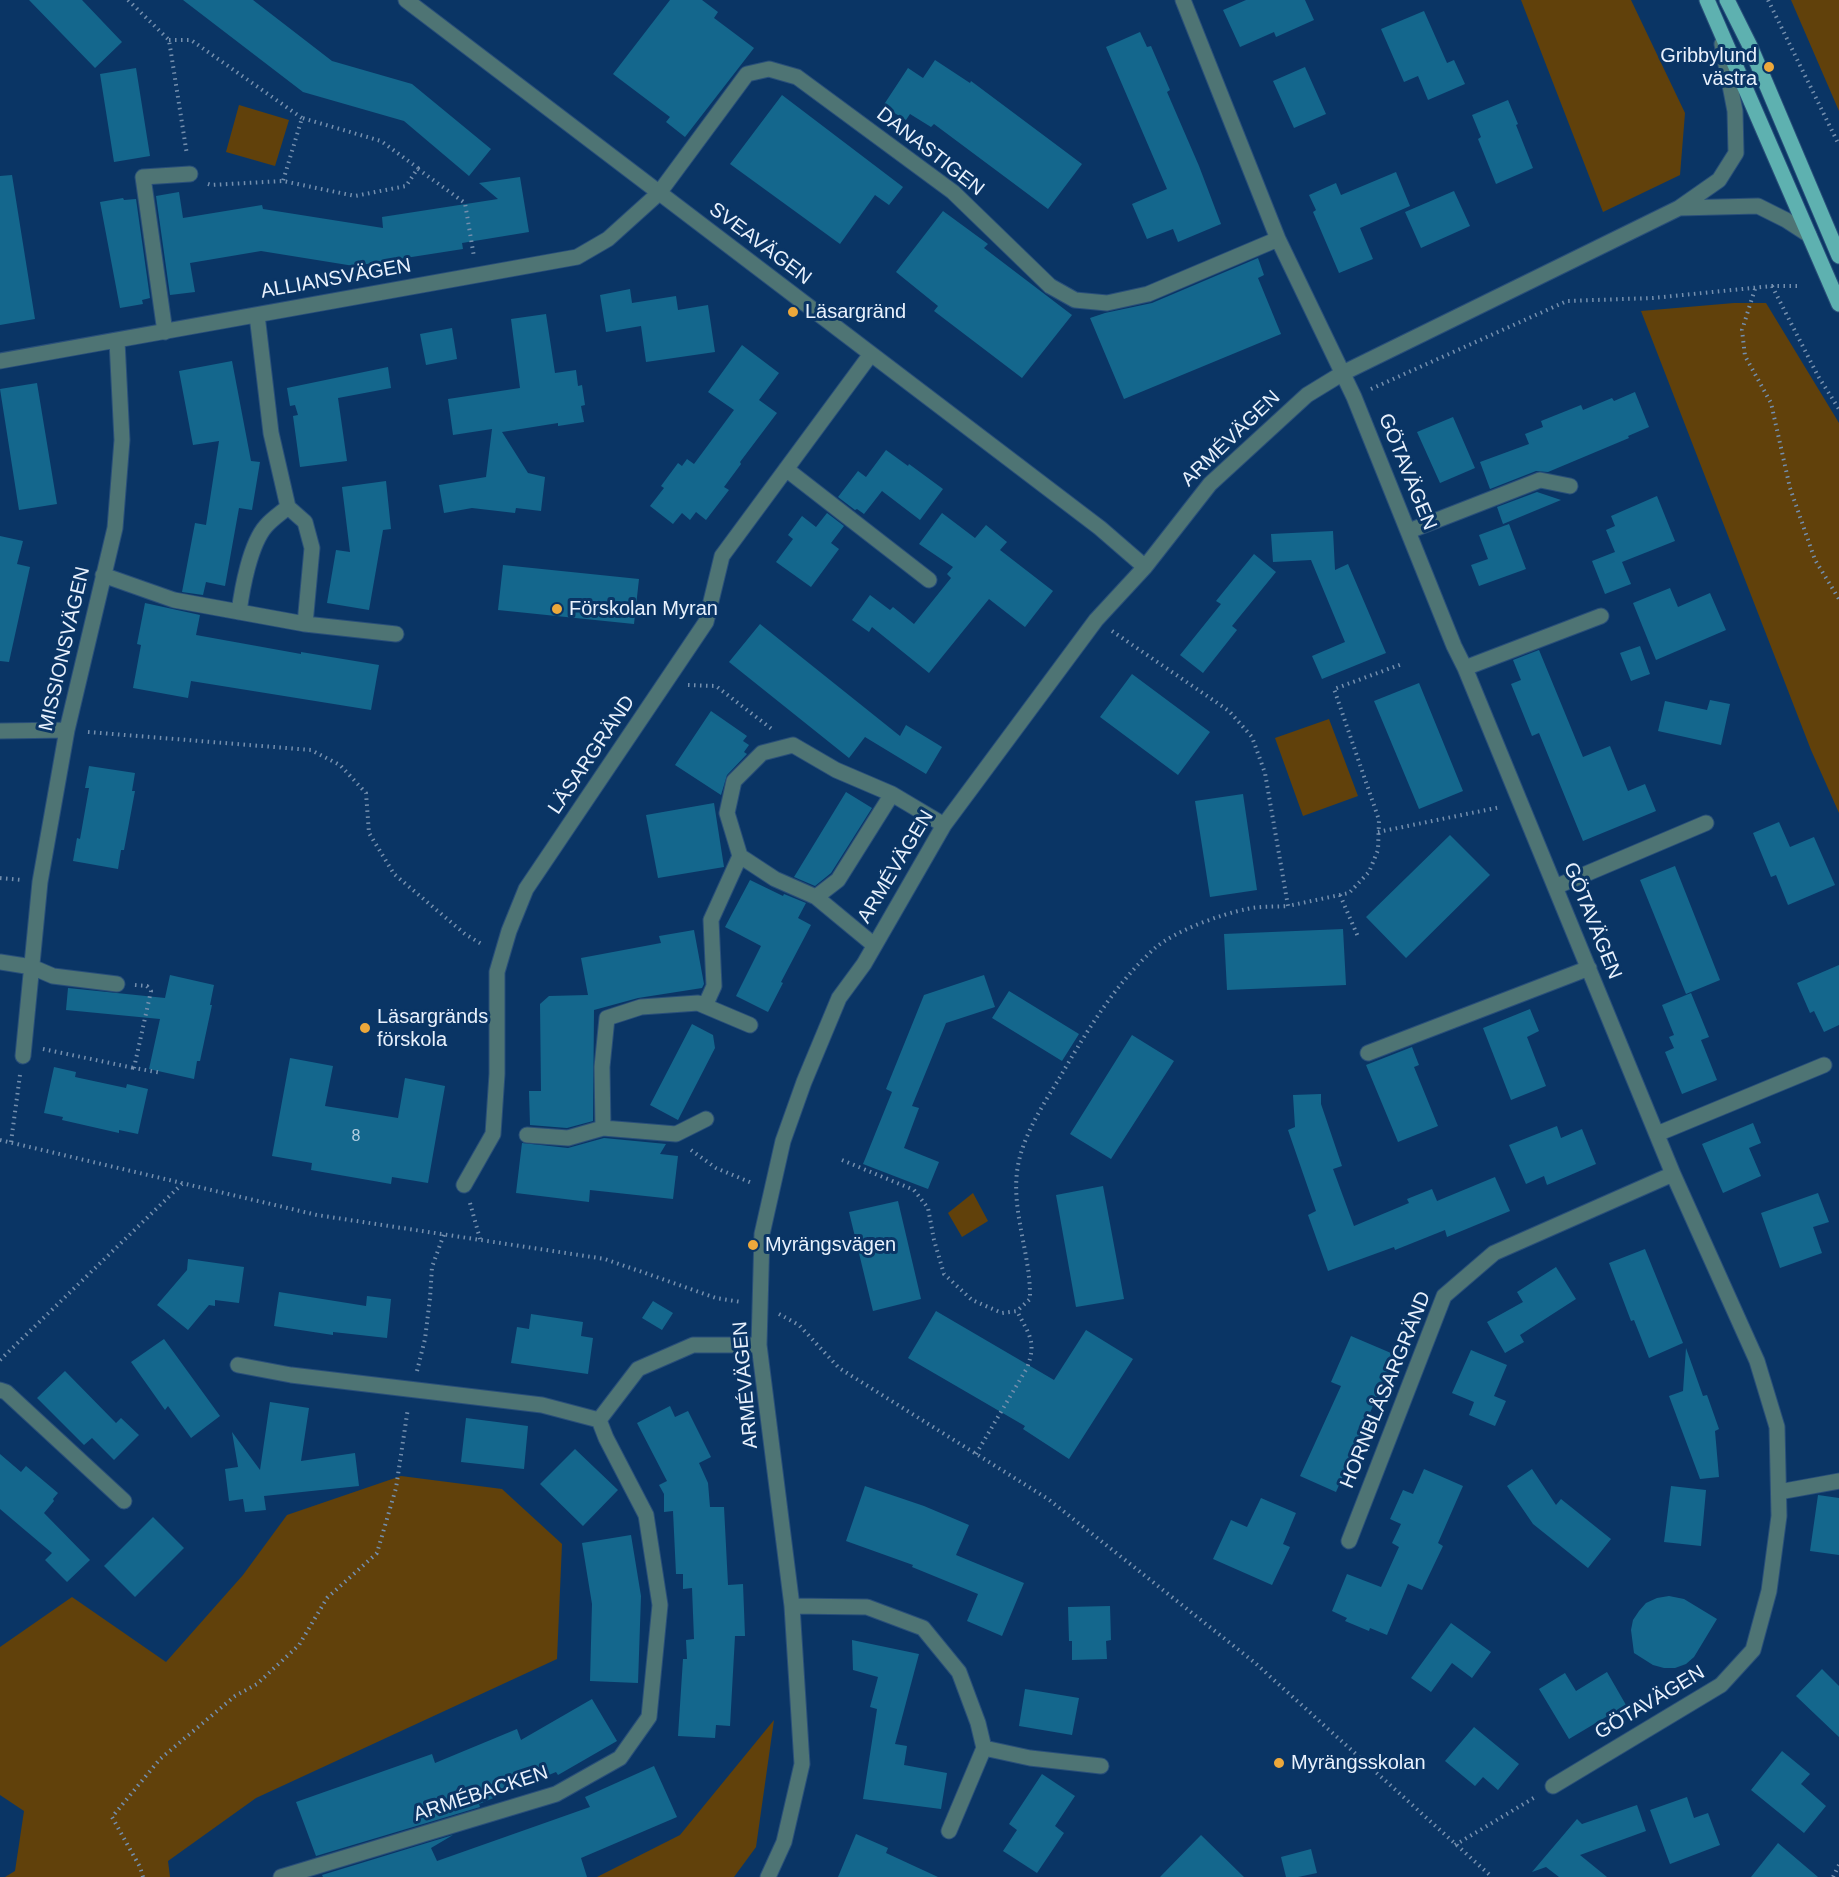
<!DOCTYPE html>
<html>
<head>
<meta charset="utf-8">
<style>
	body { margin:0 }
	canvas { display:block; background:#0a3565 }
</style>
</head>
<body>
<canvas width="1839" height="1877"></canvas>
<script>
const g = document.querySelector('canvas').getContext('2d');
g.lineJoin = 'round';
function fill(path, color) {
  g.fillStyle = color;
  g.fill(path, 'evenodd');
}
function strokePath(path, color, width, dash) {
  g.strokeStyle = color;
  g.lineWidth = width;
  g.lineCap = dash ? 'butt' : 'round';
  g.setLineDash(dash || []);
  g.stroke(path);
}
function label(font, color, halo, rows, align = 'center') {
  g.font = font + ' Helvetica,sans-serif';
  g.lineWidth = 6;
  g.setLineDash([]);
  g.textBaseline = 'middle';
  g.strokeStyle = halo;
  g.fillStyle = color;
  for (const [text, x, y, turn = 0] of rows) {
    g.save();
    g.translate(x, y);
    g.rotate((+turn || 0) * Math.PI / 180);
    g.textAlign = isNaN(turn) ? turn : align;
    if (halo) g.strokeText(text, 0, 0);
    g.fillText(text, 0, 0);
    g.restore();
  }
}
fill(new Path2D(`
	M1521,0H1631L1685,113L1680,175L1603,212Z
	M1791,0H1839V111Z
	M239,105L289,120L275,166L226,152Z
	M1734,303H1766L1839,423V813L1811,750L1641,311Z
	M1329,719L1358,796L1303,816L1275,738Z
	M973,1193L988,1221L962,1237L948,1213Z
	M401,1476L502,1489L562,1544L557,1659L256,1798L168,1861L170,1877H5L15,1871L24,1811L0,1795V1647L72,1597L166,1662L243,1575L287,1515Z
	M774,1720L756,1847L734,1877H597L680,1835Z`), '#61410b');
fill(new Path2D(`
	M29,0H82L122,42L95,68Z
	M183,0H253L332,61L412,84L491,149L469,176L404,121L303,92Z
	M670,0H702L718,12L714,18L754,48L685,137L666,122L670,117L613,74Z
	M1246,0H1305L1314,20L1276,37L1274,32L1240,47L1223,10Z
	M1424,11L1447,63L1454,60L1465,84L1428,100L1418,76L1404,82L1381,29Z
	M1140,32L1147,47L1151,46L1170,90L1167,92L1199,166L1221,224L1178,242L1173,229L1147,239L1132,204L1167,189L1106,47Z
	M935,60L970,83L971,81L1082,164L1048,209L934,124L931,127L910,114L906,120L883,106L908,68L923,78Z
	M1305,67L1326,114L1294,128L1273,81Z
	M136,68L150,156L114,162L100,74Z
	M782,95L903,187L889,205L875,195L840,244L730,164Z
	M1508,100L1518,124L1516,125L1533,168L1496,184L1478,139L1481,137L1472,115Z
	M1396,172L1410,206L1360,228L1373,259L1339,273L1313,212L1316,210L1309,195L1336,183L1341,195Z
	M12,175L35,319L0,325V176Z
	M520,177L529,232L462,243L463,249L354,266L261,251L190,263L195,292L170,295L156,196L179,192L183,218L262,205L263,209L383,228L382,217L498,199L479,183Z
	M1454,191L1470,226L1421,248L1405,212Z
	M123,198L124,200L136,199L150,298L142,300L143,304L120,308L100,202Z
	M943,211L988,244L984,248L1072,315L1022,378L934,311L938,306L896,272Z
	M1258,258L1264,275L1258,278L1281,334L1124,399L1090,318L1105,313L1152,303Z
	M630,289L632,303L676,296L678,310L708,305L715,352L646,362L641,326L606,332L600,295Z
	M546,314L555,373L576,370L578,386L582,385L585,405L581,406L584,422L558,426V423L502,432L528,473L545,477L541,511L516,508L515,513L472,508L444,513L439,485L486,477L492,429L453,435L448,399L520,388L511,319Z
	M452,328L457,359L426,365L420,334Z
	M742,345L779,373L759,400L777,413L740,462L741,464L724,487L729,490L706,520L696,512L690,520L682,513L673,524L650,506L664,488L661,486L678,463L682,466L687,459L694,464L734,410L708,392Z
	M232,361L251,461L260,462L252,510L239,508L225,586L206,582L203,595L182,592L195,523L206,525L219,441L193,445L179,371Z
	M388,367L391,388L338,398L347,461L300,467L293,416L298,415L295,405L290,406L287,388Z
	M37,383L57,504L19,510L0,389Z
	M1635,392L1649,427L1628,436L1629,438L1548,472L1536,471L1490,489L1480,462L1529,444L1525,434L1543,427L1541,421L1581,405L1583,410L1612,398L1614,401Z
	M1453,417L1475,468L1440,483L1417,432Z
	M886,450L908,466L909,464L943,489L920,520L882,491L864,514L857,509L855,510L838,497L858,471L866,477Z
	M386,481L391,529L383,530L369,610L327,603L336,550L350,552L342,487Z
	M1537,492L1561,500L1503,524L1497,507Z
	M1657,496L1675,541L1622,562L1631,584L1605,594L1592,561L1615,552L1606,530L1615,526L1611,516Z
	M827,513L844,526L831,543L839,549L811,587L776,562L793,539L788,535L802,516L816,527Z
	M942,513L975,538L986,525L1007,542L1000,550L1053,591L1025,627L989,599L929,673L872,627L869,632L852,620L870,595L890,610L893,607L914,624L951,578L947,574L953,567L919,544Z
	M1509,524L1526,569L1479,586L1471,565L1488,559L1479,535Z
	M1333,531L1335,570L1348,564L1386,653L1322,679L1312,656L1345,642L1311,560L1273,562L1271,534Z
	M0,536L23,541L17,564L30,567L9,662L0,661Z
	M1254,554L1276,572L1232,626L1237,630L1203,673L1180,655L1221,604L1216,601Z
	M503,565L639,579L634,624L498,610Z
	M1670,588L1678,607L1710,593L1726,630L1656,660L1633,603Z
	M145,603L200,615L196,635L301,654V652L379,665L371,710L191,681L188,698L133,688L141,645L137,644Z
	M760,624L900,736L906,725L942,747L926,774L865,737L849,758L729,662Z
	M1640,646L1650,674L1631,681L1620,653Z
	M1539,650L1583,757L1610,746L1628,791L1645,784L1656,811L1583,841L1539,733L1532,736L1511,684L1521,680L1513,660Z
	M1132,674L1210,732L1178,775L1100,717Z
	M1419,683L1463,791L1419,809L1374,701Z
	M1710,700L1730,704L1721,745L1658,731L1665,701L1707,710Z
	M711,711L747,736L743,741L749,745L744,752L747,754L727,775L721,795L675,765Z
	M89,766L135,773L132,791H135L124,850H121L118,869L73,861L77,838L80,839L89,788H85Z
	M846,792L872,808L831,873L815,886L794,877Z
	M1243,794L1257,890L1210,897L1195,801Z
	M714,803L724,867L658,878L646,815Z
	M1779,822L1790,847L1814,837L1835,885L1788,905L1776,875L1771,877L1753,833Z
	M1450,835L1490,875L1406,958L1366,917Z
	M1675,866L1720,980L1686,994L1640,880Z
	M750,880L783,896L784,894L806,903L798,918L811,925L781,982L783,983L768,1012L736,996L761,946L725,927Z
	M1343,929L1346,985L1227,990L1224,934Z
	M694,930L704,984L702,988L638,998L594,1010L593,1121L567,1128L530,1125L529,1091H541L540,1004L549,996L588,995L581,958L661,943L659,936Z
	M1839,965V1025L1824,1032L1814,1011L1810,1013L1797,983Z
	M170,975L214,985L210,1005H212L200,1061H197L194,1079L149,1069L160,1019L66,1010L68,988L165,998Z
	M984,975L995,1007L946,1023L912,1106L919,1108L904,1148L939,1162L928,1189L863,1164L892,1092L886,1089L924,995Z
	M1009,991L1079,1034L1062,1061L992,1018Z
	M1691,993L1709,1037L1701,1040L1717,1080L1682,1094L1665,1052L1674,1048L1669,1037L1674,1035L1662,1005Z
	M1530,1009L1539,1031L1527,1037L1546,1086L1511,1100L1483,1028Z
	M692,1024L713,1035L715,1048L678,1120L650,1105Z
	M1132,1035L1174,1061L1111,1159L1070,1134Z
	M1412,1047L1419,1065L1414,1067L1438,1126L1398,1142L1366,1065Z
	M290,1058L333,1066L325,1106L398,1118L405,1078L445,1086L428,1183L392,1177L391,1184L311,1170L312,1163L272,1156Z
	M54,1067L76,1072L75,1077L126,1088L127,1084L148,1089L138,1134L119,1130V1133L62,1120L63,1117L44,1113Z
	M1321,1094V1104L1342,1166L1333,1169L1354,1226L1409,1203L1407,1199L1432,1189L1437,1201L1495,1177L1510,1211L1447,1237L1445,1230L1395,1250L1394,1247L1328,1271L1308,1215L1316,1211L1288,1130L1295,1127L1293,1095Z
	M1753,1123L1761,1143L1749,1148L1761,1176L1723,1193L1702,1144Z
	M1557,1126L1561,1138L1582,1129L1596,1164L1547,1185L1544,1176L1526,1184L1509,1145Z
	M604,1138L666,1144L660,1154L678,1156L673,1199L590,1190L589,1202L516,1193L522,1143L568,1148Z
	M1103,1186L1124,1299L1076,1307L1056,1195Z
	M1818,1193L1829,1222L1813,1227L1822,1253L1780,1268L1761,1213Z
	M898,1201L921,1299L873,1311L849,1212Z
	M1645,1249L1683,1343L1649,1358L1634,1320L1631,1321L1609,1263Z
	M188,1259L244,1267L239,1303L215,1300V1306L209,1305L188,1330L157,1305L187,1270Z
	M1556,1267L1576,1299L1520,1335L1524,1342L1505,1353L1487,1322L1523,1302L1517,1292Z
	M279,1292L366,1306L367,1296L391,1299L387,1338L333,1332V1335L274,1326Z
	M653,1301L673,1313L662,1330L642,1318Z
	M936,1311L1054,1380L1086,1330L1133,1359L1069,1459L1023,1429L1025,1426L908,1358Z
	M531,1314L583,1322L581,1336L593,1338L588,1374L511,1363L517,1327L529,1329Z
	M1351,1336L1398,1356L1378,1402L1375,1401L1336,1492L1300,1476L1341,1386L1331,1382Z
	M164,1339L220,1416L191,1438L168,1406L165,1410L131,1362Z
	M1686,1348L1703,1396L1707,1395L1719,1429L1715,1431L1719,1477L1700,1479L1669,1396L1683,1391Z
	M1471,1350L1507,1365L1494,1396L1506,1401L1495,1426L1469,1415L1474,1402L1452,1393Z
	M65,1371L116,1423L121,1418L139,1435L114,1460L92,1438L84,1445L37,1398Z
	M270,1402L309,1408L301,1461L355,1453L359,1486L264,1496L266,1510L245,1512L243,1499L229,1501L225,1469L238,1467L232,1432L260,1470Z
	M670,1406L675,1417L688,1411L711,1457L699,1463L708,1483L710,1507H724L728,1585L743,1584L745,1636H735L730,1726L716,1725L715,1738L678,1736L683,1659H687L686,1640L694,1639L692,1588L683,1589V1574H676L673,1511L664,1512V1494L659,1485L667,1481L637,1423Z
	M466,1418L528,1426L524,1469L461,1462Z
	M575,1449L618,1490L583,1526L540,1484Z
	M0,1454L21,1472L26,1466L58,1493L53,1499L54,1501L44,1513L90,1560L67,1582L45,1560L52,1553L0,1509Z
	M1424,1469L1463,1486L1438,1543L1443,1546L1422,1590L1408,1584L1387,1635L1370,1628L1369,1631L1345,1621L1347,1618L1332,1611L1347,1574L1381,1587L1399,1547L1392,1543L1401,1524L1390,1519L1403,1490L1413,1494Z
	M1532,1469L1556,1505L1561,1499L1611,1539L1588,1568L1533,1524L1507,1486Z
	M865,1486L924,1506L969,1525L956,1555L1024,1583L1002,1636L967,1621L978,1594L912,1567L913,1565L846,1541Z
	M1671,1486L1706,1490L1701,1546L1664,1542Z
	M1818,1495L1839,1498V1555L1810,1551Z
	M1261,1498L1296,1513L1283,1544L1290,1547L1272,1585L1213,1559L1231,1520L1247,1527Z
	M153,1517L184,1548L135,1597L104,1566Z
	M631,1535L641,1596L638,1683L590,1681L592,1604L582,1543Z
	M1669,1596L1684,1599L1717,1619L1694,1657L1686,1664L1675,1668H1664L1653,1665L1634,1653L1631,1630L1633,1620L1639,1611L1646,1603L1657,1598Z
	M1110,1606L1111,1640L1106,1641L1107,1659L1072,1660V1641H1069L1068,1607Z
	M1451,1623L1491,1652L1472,1678L1452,1663L1431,1692L1411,1678Z
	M852,1640L919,1654L895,1744L907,1746L904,1765L947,1773L941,1809L863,1799L877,1709L870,1707L878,1677L853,1670Z
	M1822,1669L1839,1686V1737L1796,1696Z
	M1607,1672L1626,1705L1569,1739L1539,1689L1565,1673L1576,1691Z
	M1025,1689L1079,1698L1072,1735L1019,1726Z
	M592,1699L617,1741L558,1775L556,1772L479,1804L480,1807L316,1856L296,1802L432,1754L435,1763L517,1729L521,1740Z
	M1474,1727L1519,1764L1498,1790L1483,1777L1475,1786L1445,1761Z
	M1782,1751L1810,1774L1801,1784L1826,1806L1804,1833L1751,1790Z
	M654,1766L677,1817L581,1858L587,1877H323L322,1875L453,1835L431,1848L437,1861L590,1807L585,1797Z
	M1042,1774L1075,1796L1055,1826L1064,1833L1037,1873L1003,1851L1017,1830L1009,1824Z
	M1687,1797L1694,1818L1708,1813L1720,1845L1670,1864L1650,1810Z
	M1637,1805L1646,1831L1580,1855L1607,1877H1559L1546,1867L1532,1872L1577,1819L1582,1824Z
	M856,1834L888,1848L886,1853L938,1877H838Z
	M1201,1835L1244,1877H1160Z
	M1778,1843L1818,1877H1751Z
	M1311,1849L1317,1873L1298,1877H1286L1281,1857Z`), '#14678d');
const minor = new Path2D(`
	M406,0L1100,528L1145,567
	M1183,0L1278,239L1354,397L1454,646L1465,668L1673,1174L1757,1361L1777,1427L1779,1516L1769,1591L1753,1650L1721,1685L1553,1786
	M1679,208L1758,206L1786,220L1809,235
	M165,332L143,177L190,174
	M0,361L577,257L608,239L659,193L747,74L769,69L797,77L953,192L1050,286L1075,300L1107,303L1148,294L1278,239
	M786,469L929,580
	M288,507L305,522L312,548L305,624
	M1409,531L1540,480L1570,486
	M103,575L174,600L305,624L396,634
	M239,612C242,589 250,544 266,526C272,519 281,513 288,507L271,433L257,315
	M1465,668L1601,616
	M0,731L67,730
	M892,794L836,770L793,745L762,753L734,781L727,813L740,856L775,879L816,897L838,880L892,794L944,825
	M1555,887L1706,823
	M816,897L874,945
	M0,962L32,967L53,976L117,984
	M705,1006L714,986L711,920L740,856
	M1368,1053L1589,968
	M23,1056L40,882L67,730L115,528L122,440L117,341
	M706,1119L676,1134L603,1128L602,1067L607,1018L641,1007L698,1003L750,1025
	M1657,1134L1824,1065
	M527,1135L568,1138L603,1128
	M464,1185L493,1134L497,1074V972L509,931L526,889L706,622L722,556L871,354
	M238,1365L291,1375L542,1405L599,1420
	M0,1390L6,1392L124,1501
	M1779,1492L1839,1481
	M1349,1541L1444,1296L1494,1253L1673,1174
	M792,1606L867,1607L923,1628L959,1672L978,1723L984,1748L949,1831
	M984,1748L1030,1758L1101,1766
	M281,1877L556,1794L620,1758L649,1717L660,1605L646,1515L606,1438L599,1420L638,1369L693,1345H759
	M768,1877L784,1842L802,1764L792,1606L759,1345L762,1234L783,1141L804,1082L839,998L864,964L944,825L1096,620L1145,567L1210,484L1307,395L1343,373L1679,208L1719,180L1736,153L1735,111L1722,44`);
const major = new Path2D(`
	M1707,0L1839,304
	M1727,0L1750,46L1839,256`);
strokePath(minor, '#294f7a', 17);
strokePath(major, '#294f7a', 17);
strokePath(new Path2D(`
	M128,0L169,40L187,155
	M1768,0L1839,145
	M169,40H191L302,118
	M418,169L465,203L474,257
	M208,184L211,185L283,181L355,196L406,186L418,168L381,141L302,118L283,181
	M1772,286L1818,376L1839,409
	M1755,289L1742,330L1745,356L1771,403L1790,488L1815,560L1839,599
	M1371,389L1567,301L1653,298L1772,286H1801
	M1112,631L1229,711L1252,737L1265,773L1288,906L1349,893L1369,872L1378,850L1379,820L1334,689L1402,664
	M688,685L716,686L773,730
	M88,732L311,750L340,765L366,793L369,833L394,874L465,934L483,945
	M1378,832L1501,807
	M0,878L22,880
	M1340,895L1359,939
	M135,985L147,986L151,991L134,1068L162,1073
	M43,1049L134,1068
	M0,1140L317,1215L605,1259L716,1298L741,1302
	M11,1142L20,1075
	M691,1150L716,1168L752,1183
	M842,1160L914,1190L928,1208L934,1240L944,1274L972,1300L1002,1313L1017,1311L1030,1299C1031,1256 1012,1214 1017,1172C1021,1138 1043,1105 1060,1077C1087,1031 1115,984 1155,948C1175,931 1221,914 1247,909C1260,906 1274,907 1288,906
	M470,1203L480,1239
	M779,1314L799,1325L839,1368L1048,1499L1254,1662L1492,1877
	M0,1360L182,1184
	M417,1371L425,1339L430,1298L432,1267L444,1234
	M976,1454L1027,1368C1037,1341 1029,1335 1017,1311
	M1455,1845L1537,1796
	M143,1877L140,1867L112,1817L160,1759L235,1696L257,1684L299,1645L327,1598L377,1553L396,1488L408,1408
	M1833,1877L1839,1865`), '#748fae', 4, [1.5, 4.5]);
strokePath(minor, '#4e7474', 15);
strokePath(major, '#5eb1b0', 15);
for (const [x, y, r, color] of [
	[1769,67,6,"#eda83b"],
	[793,312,6,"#eda83b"],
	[557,609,6,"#eda83b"],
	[365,1028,6,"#eda83b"],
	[753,1245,6,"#eda83b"],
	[1279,1763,6,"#eda83b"]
]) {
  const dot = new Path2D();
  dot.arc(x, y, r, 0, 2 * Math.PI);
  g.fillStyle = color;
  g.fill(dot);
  strokePath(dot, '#0a3565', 2);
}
label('16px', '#b3cee1', null, [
	["8",356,1137]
]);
label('20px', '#e8f1fd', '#0a3565', [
	["Gribbylund",1757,56,"right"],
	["västra",1757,79,"right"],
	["Läsargränd",805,312],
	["Förskolan Myran",569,609],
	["Läsargränds",377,1017],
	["förskola",377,1040],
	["Myrängsvägen",765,1245],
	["Myrängsskolan",1291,1763]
], 'left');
label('20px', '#e8f1fd', '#0a3565', [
	["DANASTIGEN",930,152,38],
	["SVEAVÄGEN",760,244,37],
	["ALLIANSVÄGEN",336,279,-10],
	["ARMÉVÄGEN",1231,439,-44],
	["GÖTAVÄGEN",1407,472,68],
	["MISSIONSVÄGEN",65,649,-77],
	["LÄSARGRÄND",592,755,-56],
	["ARMÉVÄGEN",896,867,-59],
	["GÖTAVÄGEN",1592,921,68],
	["ARMÉVÄGEN",746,1385,-95],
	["HORNBLÅSARGRÄND",1386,1390,-68],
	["GÖTAVÄGEN",1650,1703,-31],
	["ARMÉBACKEN",481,1794,-18]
]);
</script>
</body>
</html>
